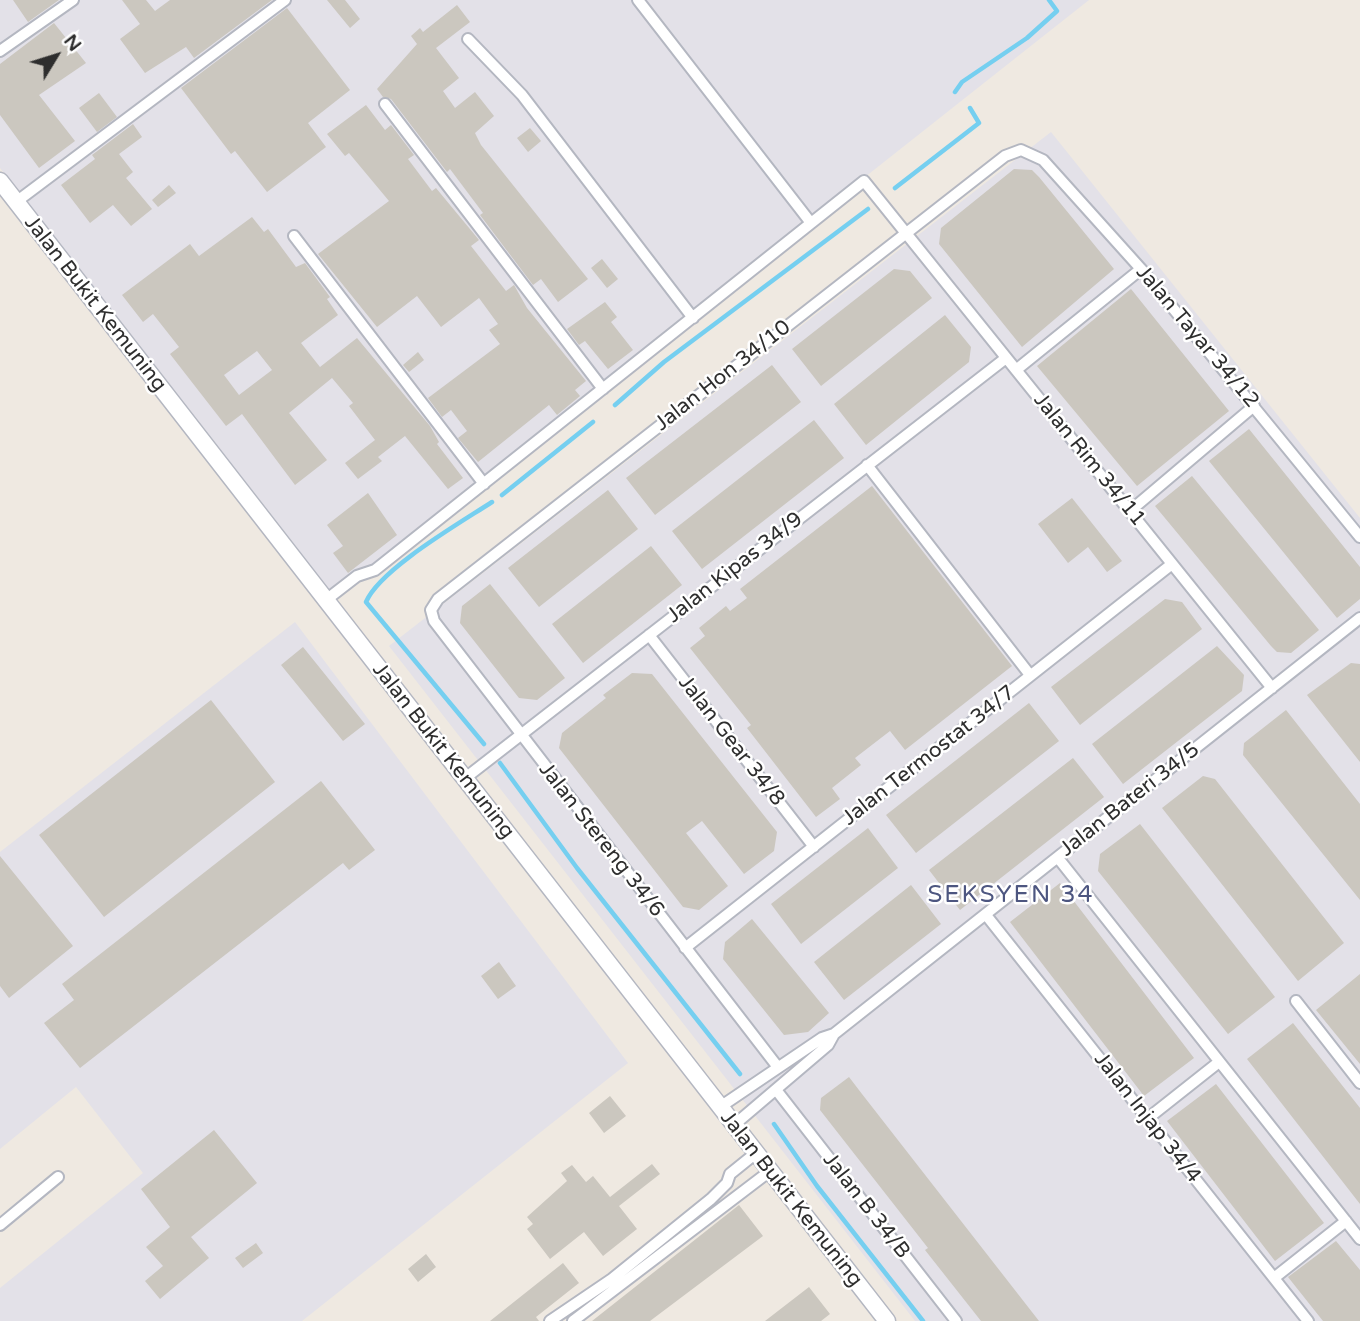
<!DOCTYPE html>
<html>
<head>
<meta charset="utf-8">
<style>
	body { margin:0 }
	#map { position:relative; width:1360px; height:1321px; overflow:hidden; background:#efe9e1; font-family:"Varela Round",sans-serif }
	canvas { display:block }
	.north { position:absolute; left:21px; top:21px; width:70px; height:70px; -webkit-text-stroke:5px #fff; paint-order:stroke; rotate:52deg; font-size:19px; font-weight:700; line-height:28px; text-align:center; color:#2e2e2e }
	.north::after { content:''; display:block; margin:auto; width:24px; height:32px; background:#2e2e2e; clip-path:polygon(50% 0,100% 100%,50% 72%,0 100%) }
</style>
</head>
<body>
<div id="map">
<canvas width="1360" height="1321"></canvas>
<div class="north">N</div>
</div>
<script>
const g = document.querySelector('canvas').getContext('2d');
g.lineJoin = 'round';
function fill(path, color) {
  g.fillStyle = color;
  g.fill(path, 'evenodd');
}
function strokePath(path, color, width, dash) {
  g.strokeStyle = color;
  g.lineWidth = width;
  g.lineCap = dash ? 'butt' : 'round';
  g.setLineDash(dash || []);
  g.stroke(path);
}
function label(font, color, halo, rows, align = 'center') {
  g.font = font + ' "Varela Round",sans-serif';
  g.lineWidth = 5;
  g.setLineDash([]);
  g.textBaseline = 'middle';
  g.strokeStyle = halo;
  g.fillStyle = color;
  for (const [text, x, y, turn = 0] of rows) {
    g.save();
    g.translate(x, y);
    g.rotate((+turn || 0) * Math.PI / 180);
    g.textAlign = isNaN(turn) ? turn : align;
    if (halo) g.strokeText(text, 0, 0);
    g.fillText(text, 0, 0);
    g.restore();
  }
}
fill(new Path2D(`
	M0,0H1089L374,565L329,591L0,168Z
	M1051,132L1360,518V1321H915L389,646Z
	M295,622L628,1063L302,1321H0V1288L143,1173L76,1087L0,1149V852Z`), '#e3e1e8');
strokePath(new Path2D(`
	M955,92L962,82L1027,38L1057,11L1049,0
	M895,188L979,123L970,108
	M615,405L664,362L868,209
	M502,495L593,422
	M484,744L366,602C380,569 460,523 492,502
	M500,763L577,868L740,1074
	M774,1124L817,1186L923,1321`), '#75cff0', 4.5);
fill(new Path2D(`
	M13,0H59L28,22Z
	M122,0H146L155,11L170,0H272L194,58L186,47L145,73L120,39L140,24Z
	M327,0H345L360,19L350,28Z
	M457,5L470,22L436,48L459,78L443,91L455,108L475,92L494,116L475,133L481,145L588,279L558,302L541,279L533,285L480,215L483,213L450,169L447,172L391,99L383,97L377,89L417,44L411,36L420,28L423,32Z
	M287,8L350,90L308,123L326,147L267,192L235,151L231,154L181,88Z
	M54,23L86,63L39,95L75,141L39,168L0,115V64Z
	M99,93L117,117L97,132L79,108Z
	M366,105L385,130L391,125L414,155L408,159L432,191L436,188L479,240L471,246L506,291L514,285L527,308L586,381L575,390L580,396L557,415L549,405L478,462L458,438L467,431L451,410L442,417L428,398L500,344L489,330L498,324L479,298L441,327L417,296L377,327L318,254L389,201L349,153L345,156L327,134Z
	M133,124L142,137L119,154L133,172L126,178L152,209L131,226L113,205L90,223L61,185L95,159L92,155Z
	M530,128L541,141L528,152L517,138Z
	M1014,169L1032,170L1039,177L1114,269L1022,347L939,244L941,228Z
	M169,185L176,193L158,207L152,200Z
	M252,217L264,232L268,229L296,267L305,263L330,297L327,299L338,315L301,343L320,367L357,338L430,426L439,442L437,444L463,478L448,489L405,436L378,457L382,461L358,479L345,463L375,440L349,406L353,403L332,378L289,413L327,460L295,485L242,414L226,426L170,354L179,347L153,314L143,322L122,295L190,244L199,256ZM257,351L272,370L239,395L224,375Z
	M602,259L618,279L607,288L591,268Z
	M894,269L910,271L932,298L821,386L792,349Z
	M1131,289L1229,411L1137,486L1037,366Z
	M605,302L617,317L611,322L633,350L608,369L585,341L579,345L567,329Z
	M945,315L971,347L969,362L866,445L834,404Z
	M418,352L424,360L409,372L403,365Z
	M772,365L801,402L655,515L626,478Z
	M814,420L844,458L702,569L672,531Z
	M1249,429L1360,567V599L1337,618L1209,461Z
	M1192,476L1319,630L1291,653L1277,652L1271,646L1155,506Z
	M872,486L1012,666L905,750L890,731L855,758L861,765L832,788L840,799L816,817L747,728L751,725L690,648L705,636L699,628L726,606L730,611L747,598L740,589Z
	M608,490L638,529L539,607L508,568Z
	M368,493L397,535L348,573L333,553L343,546L327,525Z
	M1072,498L1122,561L1107,572L1088,547L1068,563L1038,524Z
	M651,546L682,585L583,663L552,624Z
	M490,584L565,678L537,700L519,698L460,623L462,606Z
	M1165,599L1182,602L1202,629L1080,725L1051,687Z
	M1217,646L1244,675L1242,691L1123,784L1092,744Z
	M303,647L365,724L343,741L281,665Z
	M1351,663L1360,664V762L1307,695Z
	M632,673L652,674L777,832L774,851L744,874L702,821L686,833L728,886L699,910L683,907L559,748L562,733L606,698L603,695Z
	M211,700L275,782L104,917L39,835Z
	M1029,703L1059,741L916,853L886,815Z
	M1286,710L1360,804V900L1243,755L1244,743Z
	M1073,758L1104,797L960,910L929,870Z
	M1203,776L1215,779L1344,943L1298,981L1162,808Z
	M321,781L375,850L349,870L343,863L80,1068L44,1023L74,1000L62,984Z
	M1140,824L1275,997L1228,1034L1098,871L1100,854Z
	M868,828L898,868L801,944L771,904Z
	M0,856L73,946L9,998L0,986Z
	M1060,883L1194,1058L1144,1096L1010,922Z
	M911,885L941,924L844,1000L814,962Z
	M752,919L829,1013L808,1032L784,1035L723,959L725,942Z
	M499,962L516,986L498,999L481,976Z
	M1360,974V1064L1316,1010Z
	M1293,1023L1360,1108V1204L1247,1059Z
	M849,1077L862,1094L1039,1321H981L925,1250L928,1248L820,1110L821,1098Z
	M1216,1084L1324,1223L1275,1261L1167,1121Z
	M610,1096L626,1116L604,1133L589,1113Z
	M214,1130L257,1183L191,1237L209,1258L160,1299L145,1281L163,1266L146,1247L170,1227L141,1189Z
	M652,1164L660,1174L619,1206L637,1229L603,1256L584,1232L550,1259L527,1229L533,1224L527,1217L567,1181L561,1173L572,1165L586,1182L593,1176L610,1197Z
	M739,1205L763,1236L650,1321H592Z
	M1336,1241L1360,1270V1321H1323L1288,1277Z
	M256,1243L263,1253L243,1268L235,1258Z
	M426,1254L436,1267L418,1282L408,1269Z
	M563,1263L579,1283L536,1317L539,1321H490Z
	M809,1287L830,1314L821,1321H765Z`), '#cbc7bf');
const street = new Path2D(`
	M638,0L811,223
	M468,39L522,95L693,318
	M0,51L73,0
	M385,104L603,389
	M16,202L285,0
	M294,236L484,484
	M1016,370L1141,269
	M867,465L1030,675
	M1130,511L1254,406
	M326,600L357,576L375,570L864,181L1272,688
	M649,635L814,847
	M464,779L1006,358
	M1058,858L1360,1239
	M986,915L1308,1321
	M685,948L1172,564
	M1296,1001L1360,1083
	M777,1066L434,621L431,610L438,599L1005,156L1021,150L1043,160L1141,269L1360,537
	M777,1091L956,1321
	M720,1107L822,1038L834,1034L1360,618
	M1147,1119L1219,1062
	M734,1125L828,1045L834,1034
	M0,1225L58,1177
	M1274,1278L1346,1221
	M550,1321L612,1279L711,1199L727,1183L730,1174L756,1153
	M573,1321L770,1171`);
const secondary = new Path2D(`
	M0,181L887,1321`);
strokePath(street, '#b4b7c1', 14);
strokePath(secondary, '#b4b7c1', 19);
strokePath(street, '#fff', 10);
strokePath(secondary, '#fff', 16);
label('21px', '#2e2e2e', '#fff', [
	["Jalan Bukit Kemuning",95,304,52],
	["Jalan Tayar 34/12",1197,337,50],
	["Jalan Hon 34/10",723,376,-38],
	["Jalan Rim 34/11",1089,460,51],
	["Jalan Kipas 34/9",735,568,-38],
	["Jalan Gear 34/8",731,741,52],
	["Jalan Bukit Kemuning",443,751,52],
	["Jalan Termostat 34/7",929,756,-38],
	["Jalan Bateri 34/5",1130,800,-38],
	["Jalan Stereng 34/6",601,840,52],
	["Jalan Injap 34/4",1147,1118,52],
	["Jalan Bukit Kemuning",791,1199,52],
	["Jalan B 34/B",866,1206,52]
]);
g.letterSpacing = '2px';
label('24px', '#4d5680', '#fff', [
	["SEKSYEN 34",1011,896]
]);
g.letterSpacing = '0px';
</script>
</body>
</html>
